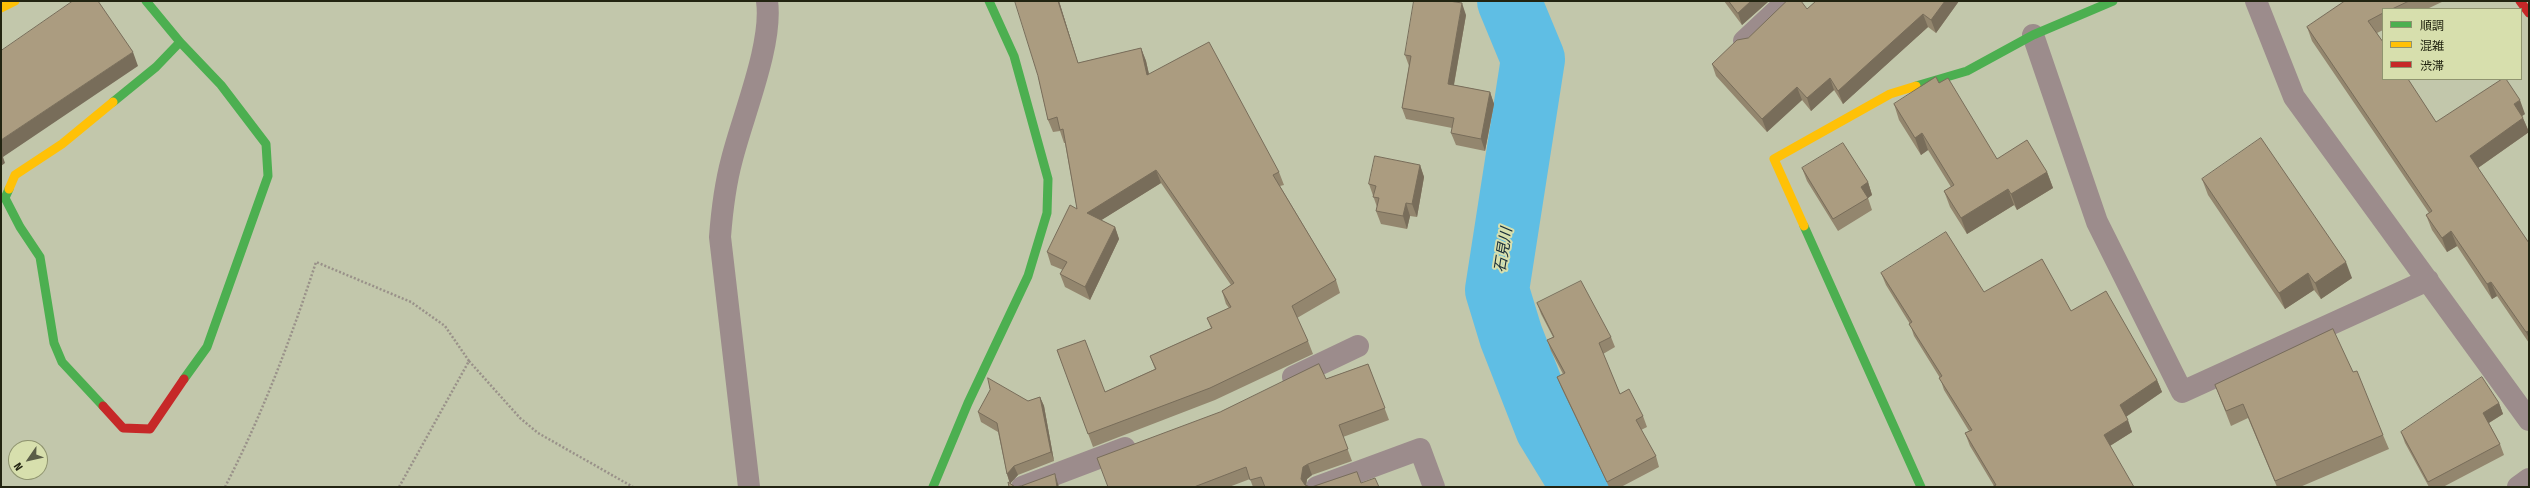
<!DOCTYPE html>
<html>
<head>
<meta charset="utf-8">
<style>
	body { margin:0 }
	#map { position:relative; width:2530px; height:488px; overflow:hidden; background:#c2c7ab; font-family:"Fira Sans Condensed","Noto Sans JP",sans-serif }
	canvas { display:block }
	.frame { position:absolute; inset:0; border:2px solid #222411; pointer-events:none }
	.legend { position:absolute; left:2382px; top:8px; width:140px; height:72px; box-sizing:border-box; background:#d7dfad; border:1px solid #8f946f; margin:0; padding:5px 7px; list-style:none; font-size:12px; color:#222411 }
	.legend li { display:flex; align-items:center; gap:8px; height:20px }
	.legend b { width:20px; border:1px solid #8f946f }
	.north { position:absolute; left:8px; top:440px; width:40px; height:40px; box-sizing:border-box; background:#d7dfad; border:1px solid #8f946f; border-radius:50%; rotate:236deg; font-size:11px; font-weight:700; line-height:16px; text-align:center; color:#222411 }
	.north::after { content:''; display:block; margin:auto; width:14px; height:18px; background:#5a5d47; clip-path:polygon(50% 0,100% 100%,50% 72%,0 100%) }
</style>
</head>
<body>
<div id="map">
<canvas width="2530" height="488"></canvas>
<div class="frame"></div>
<ul class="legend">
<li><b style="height:5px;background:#4caf50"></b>順調</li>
<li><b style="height:5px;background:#ffc107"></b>混雑</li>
<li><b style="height:5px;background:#c62828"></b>渋滞</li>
</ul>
<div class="north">N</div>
</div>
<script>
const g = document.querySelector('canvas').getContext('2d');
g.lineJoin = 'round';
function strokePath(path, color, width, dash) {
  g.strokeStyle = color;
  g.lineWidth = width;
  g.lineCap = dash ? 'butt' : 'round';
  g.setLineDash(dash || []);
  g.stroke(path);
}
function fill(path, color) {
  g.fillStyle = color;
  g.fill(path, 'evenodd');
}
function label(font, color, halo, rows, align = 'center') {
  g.font = font + ' "Fira Sans Condensed","Noto Sans JP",sans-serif';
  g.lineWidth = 4;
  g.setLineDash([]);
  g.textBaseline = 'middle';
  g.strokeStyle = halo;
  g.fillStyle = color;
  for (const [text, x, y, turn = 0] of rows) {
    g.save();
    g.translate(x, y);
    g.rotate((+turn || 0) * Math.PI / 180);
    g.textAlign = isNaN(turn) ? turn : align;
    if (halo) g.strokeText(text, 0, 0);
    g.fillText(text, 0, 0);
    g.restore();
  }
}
strokePath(new Path2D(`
	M1509,1L1533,59L1497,290L1511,336L1547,428L1583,487`), '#5fbee4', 64);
strokePath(new Path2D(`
	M469,361L520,418L538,433L633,487
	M225,487C262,415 291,339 316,262L411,302L445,326L469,361L399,487`), '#999189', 2.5, [2, 2]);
strokePath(new Path2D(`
	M2256,1L2294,97L2529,420
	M2033,35L2097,222L2182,392L2428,280
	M1744,41L1787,1
	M1293,377L1358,346
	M749,487L720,237C722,210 725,185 732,159C743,115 773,44 767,1
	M1022,487L1125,448
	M1317,487L1420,449L1434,487
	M2518,487L2529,479`), '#9c8c8c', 22);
strokePath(new Path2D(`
	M146,1L180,42L221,85L266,144L268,176L207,347L184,379
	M1916,86L1967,71L2033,35L2113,1
	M113,102L156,67L180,42
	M9,189L5,198L20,227L40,257L54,343L62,362L103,406
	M1804,226L1921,487
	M933,487L968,403L1028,276L1047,213L1048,179L1014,56L989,1`), '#4caf50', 9);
strokePath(new Path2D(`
	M1,8L15,1
	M9,189L15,175L62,144L113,102
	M1804,226L1774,159L1890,94L1916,86`), '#ffc107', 9);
strokePath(new Path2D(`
	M2520,1L2529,13
	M103,406L123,428L150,429L184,379`), '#c62828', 9);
fill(new Path2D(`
	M1059,1L1078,63L1141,48L1146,61L1149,74L1279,172L1284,185L1280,186L1336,280L1340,293L1297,318L1308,341L1313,354L1215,400L1093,447L1057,350L1105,392L1155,369L1150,356L1211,328L1207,318L1229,308L1226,304L1222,291L1231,285L1161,183L1101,220L1115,227L1119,239L1090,300L1065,287L1060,274L1063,270L1051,265L1047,252L1077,209L1065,143H1064L1060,131L1053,132L1048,120L1038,76Z
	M1724,1H1769L1742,25Z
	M1959,1L1936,33L1928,27L1843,104L1834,90L1811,111L1802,100L1767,132L1716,76L1712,64L1748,38L1807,9Z
	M2345,1H2444L2427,9H2383V30L2377,33L2436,122L2525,114L2522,116L2529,132L2478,168L2529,243V343L2497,296L2492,299L2457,246L2447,252L2432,230L2426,215L2429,213L2312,41L2307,27Z
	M1466,15L1454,85L1490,92L1494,104L1485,151L1456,145L1451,133L1452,128L1406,119L1402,108L1409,66L1405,55Z
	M1939,83L1997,159L2047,172L2053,188L2017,210L2014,205L1967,234L1950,207L1944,191L1951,187L1928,150L1921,155L1899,120L1894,104Z
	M1420,165L1424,177L1417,217L1410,216L1407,229L1381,224L1376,211L1377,207L1369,184Z
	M1802,168L1868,182L1872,195L1868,198L1872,210L1838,231L1807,181Z
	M2202,179L2352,278L2321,299L2314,290L2285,309L2208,195Z
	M1881,273L1984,292L2071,311L2157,380L2162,392L2126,417L2132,432L2110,446L1994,486L1970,446L1965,433L1969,431L1944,390L1940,378L1914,336L1910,324L1886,285Z
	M1537,303L1611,337L1615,347L1603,354L1620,394L1643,416L1647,427L1641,430L1656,456L1659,467L1621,487H1609L1561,387L1557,377L1563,374L1551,351L1547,340L1553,337L1541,314Z
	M1368,364L1389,420L1343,437L1352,461L1312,475L1307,479L1306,485L1310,487H1253L1250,479L1229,487H1108L1326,379Z
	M2353,372L2383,435L2389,449L2300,487H2277L2248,418L2231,426L2215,385Z
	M1040,397L1044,406L1054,461L1018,475L1010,483L1015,487H1059H1009L1010,483L1007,474L998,432L981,422L978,412L1028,401Z
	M2499,403L2503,414L2489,423L2500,444L2504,455L2443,487H2429L2405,443L2401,432Z`), '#93866e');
fill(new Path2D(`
	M1058,1H1059L1082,76L1078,63Z
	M1751,1H1769L1742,25L1738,13Z
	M1945,1H1959L1936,33L1931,20Z
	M1462,3L1466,15L1452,95L1448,84Z
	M1923,14L1928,27L1843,104L1838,91Z
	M1141,48L1146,61L1152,88L1147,75Z
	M133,52L138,66L3,157L5,163L1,166V140Z
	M1830,78L1834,90L1811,111L1807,98Z
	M1797,87L1802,100L1767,132L1762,119Z
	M1490,92L1494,104L1485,151L1481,139Z
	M2520,100L2525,114L2519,118L2514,104Z
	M2523,118L2529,132L2475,170L2470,156Z
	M1922,133L1928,150L1921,155L1915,138Z
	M1420,165L1424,177L1417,217L1412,204Z
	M1156,170L1161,183L1092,226L1087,213Z
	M2047,172L2053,188L2017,210L2011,194Z
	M1868,182L1872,195L1868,198L1861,187Z
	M2008,189L2014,205L1967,234L1961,218Z
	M1406,203L1410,216L1407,229L1403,216Z
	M1115,227L1119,239L1090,300L1085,287Z
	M2451,231L2457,246L2447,252L2442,238Z
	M2346,262L2352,278L2321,299L2315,283Z
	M2308,273L2314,290L2285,309L2279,293Z
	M2491,282L2497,296L2492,299L2487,284Z
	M2529,331V339L2526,332Z
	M2157,380L2162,392L2124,418L2120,405Z
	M1040,397L1044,406L1054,461L1051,452Z
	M2499,403L2503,414L2487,424L2483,413Z
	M2128,420L2132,432L2108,447L2104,435Z
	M1308,464L1312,475L1307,479L1306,487L1301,479L1303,467Z
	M1014,466L1018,475L1010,484L1007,474Z
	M1055,474L1059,487H1057Z`), '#786d5a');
const building = new Path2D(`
	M73,1H98L133,52L1,140V51Z
	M1015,1H1058L1078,63L1141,48L1147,75L1209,42L1279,172L1273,175L1336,280L1292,306L1308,341L1210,388L1088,434L1057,350L1085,340L1105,392L1156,369L1150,356L1212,328L1207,318L1231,307L1222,291L1234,283L1156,170L1087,213L1115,227L1085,287L1060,274L1067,262L1047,252L1070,205L1077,209L1063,129L1060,130L1057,117L1048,120L1038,76Z
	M1414,1H1449L1462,3L1448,84L1490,92L1481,139L1451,133L1454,118L1402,108L1411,56L1405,55Z
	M1729,1H1751L1738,13Z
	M1787,1H1801L1807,9L1816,1H1945L1931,20L1923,14L1838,91L1830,78L1807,98L1797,87L1762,119L1712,64L1737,40L1748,38Z
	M2345,1H2409L2392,9H2383V13L2368,21L2383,42V79H2408L2436,122L2502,79H2506L2520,100L2514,104L2523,118L2470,156L2529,243V331L2526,332L2491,282L2487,284L2451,231L2442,238L2426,215L2432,211L2307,27Z
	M1936,77L1939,83L1948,78L1997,159L2027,140L2047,172L2011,194L2008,189L1961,218L1944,191L1954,185L1922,133L1915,138L1894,104Z
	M2261,138L2346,262L2315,283L2308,273L2279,293L2202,179Z
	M1843,143L1868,182L1861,187L1868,198L1833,219L1802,168Z
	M1375,156L1420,165L1412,204L1406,203L1403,216L1376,211L1379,198L1373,197L1376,186L1369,184Z
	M1946,232L1984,292L2042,259L2071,311L2106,291L2157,380L2120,405L2128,420L2104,435L2134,487H1992L1996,485L1965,433L1972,430L1939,378L1942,376L1909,324L1912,322L1881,273Z
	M1581,281L1611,337L1599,343L1620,394L1629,389L1643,416L1636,420L1656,456L1607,482L1557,377L1565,373L1547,340L1554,337L1537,303Z
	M2333,329L2353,372L2357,371L2383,435L2275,481L2243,404L2226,411L2215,385Z
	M1319,364L1326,379L1368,364L1385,408L1339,425L1348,449L1308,464L1303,467L1301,479L1305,485L1310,487H1265L1261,477L1250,480L1246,467L1194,487H1108L1097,458L1220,412Z
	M2482,377L2499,403L2483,413L2500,444L2428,482L2401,432Z
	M988,378L1028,401L1040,397L1051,452L1014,466L1007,474L997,423L978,412L990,390Z
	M1357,472L1361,483L1375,478L1379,487H1312Z
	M1055,474L1057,487H1009L1008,482L1015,487L1021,486Z`);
fill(building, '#ab9c80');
strokePath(building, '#786d5a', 1);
label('italic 15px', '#172c38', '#d7dfad', [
	["石見川",1504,250,-81]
]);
</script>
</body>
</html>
